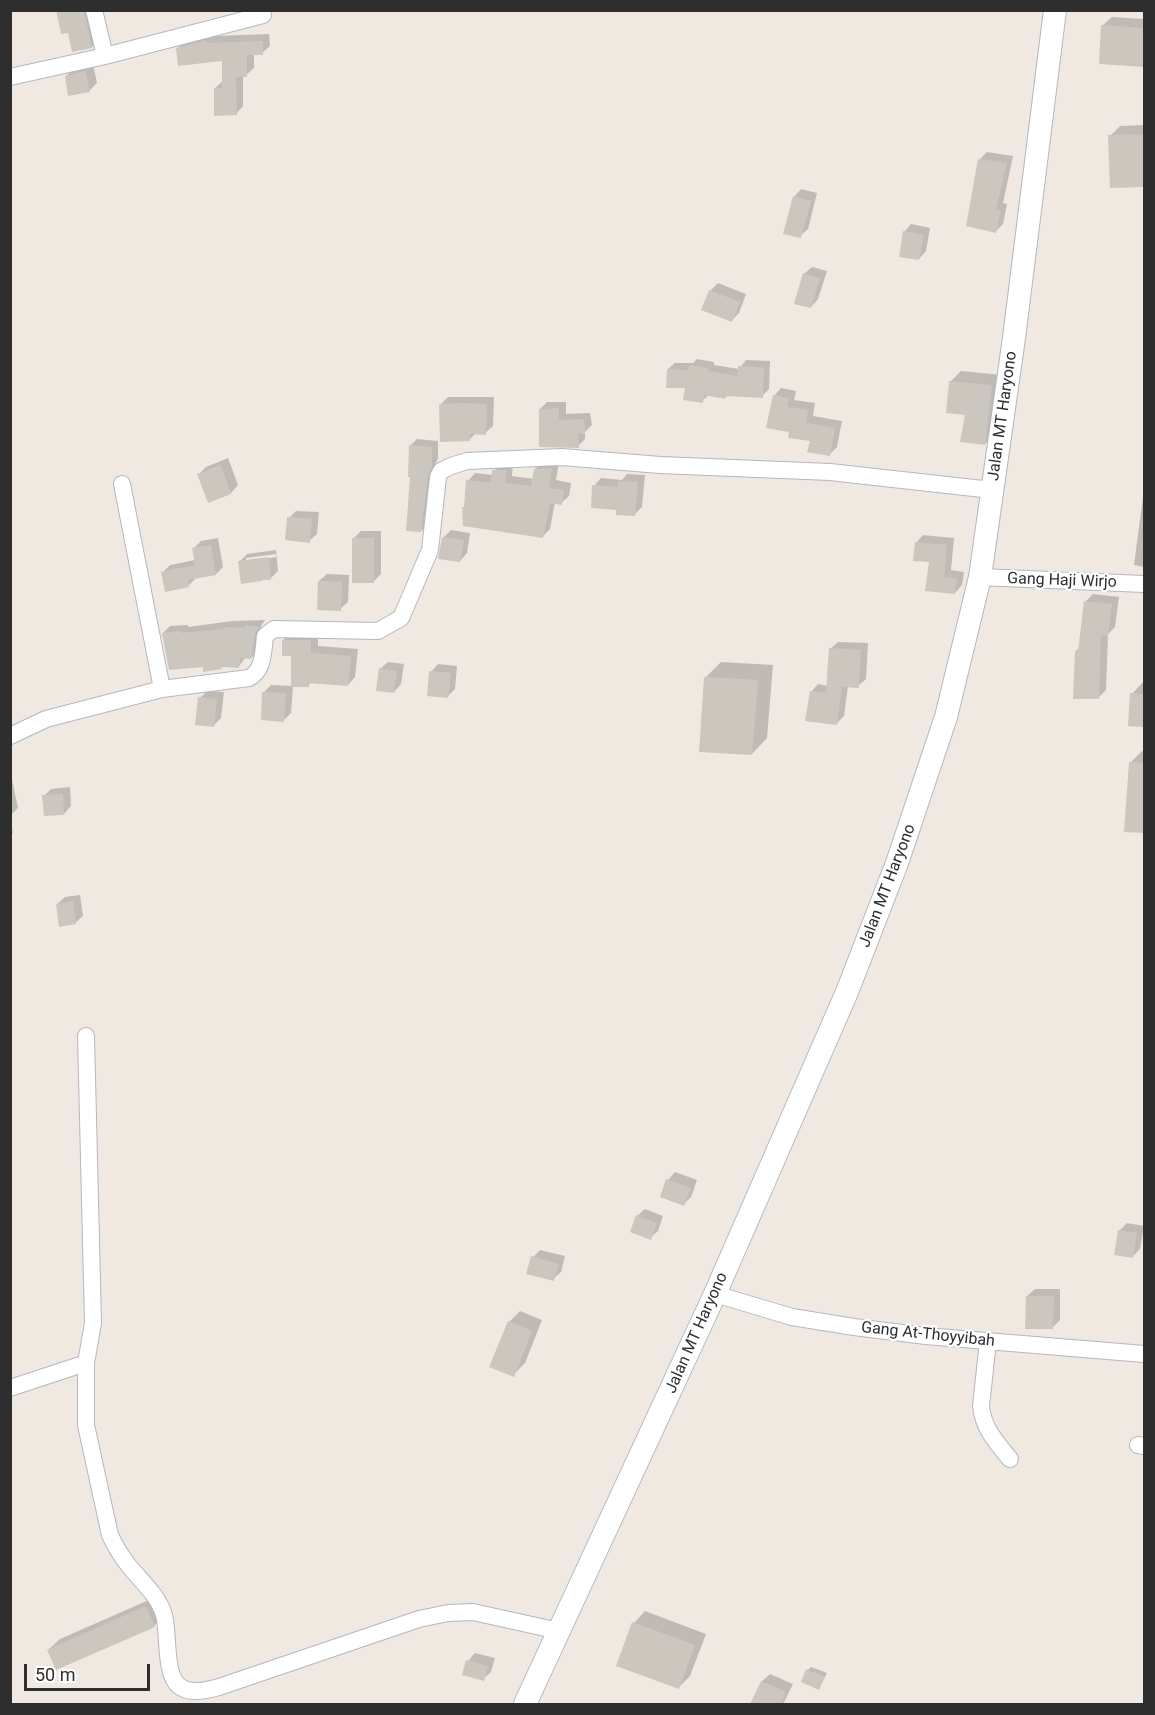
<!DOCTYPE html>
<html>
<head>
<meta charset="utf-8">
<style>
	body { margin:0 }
	#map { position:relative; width:1155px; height:1715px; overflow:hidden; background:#efe9e1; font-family:Roboto,sans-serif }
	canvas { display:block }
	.frame { position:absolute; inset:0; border:12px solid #2e2e2e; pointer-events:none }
	.scale { position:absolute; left:24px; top:1664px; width:126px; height:27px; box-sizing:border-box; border:3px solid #2e2e2e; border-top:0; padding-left:8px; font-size:18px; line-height:21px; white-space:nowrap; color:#2e2e2e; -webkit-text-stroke:4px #fff; paint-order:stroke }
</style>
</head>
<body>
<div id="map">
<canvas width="1155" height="1715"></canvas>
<div class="frame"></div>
<div class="scale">50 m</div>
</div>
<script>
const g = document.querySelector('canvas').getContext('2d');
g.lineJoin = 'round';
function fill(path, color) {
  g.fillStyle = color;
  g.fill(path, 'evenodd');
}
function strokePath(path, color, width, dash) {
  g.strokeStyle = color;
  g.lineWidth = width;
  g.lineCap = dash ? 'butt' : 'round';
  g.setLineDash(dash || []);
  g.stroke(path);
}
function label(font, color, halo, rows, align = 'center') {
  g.font = font + ' Roboto,sans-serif';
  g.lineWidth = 4.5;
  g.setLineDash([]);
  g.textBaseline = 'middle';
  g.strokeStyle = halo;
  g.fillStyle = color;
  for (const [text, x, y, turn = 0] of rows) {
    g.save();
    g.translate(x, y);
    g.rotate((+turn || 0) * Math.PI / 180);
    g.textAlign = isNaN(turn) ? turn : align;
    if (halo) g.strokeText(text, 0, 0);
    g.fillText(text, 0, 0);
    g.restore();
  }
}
fill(new Path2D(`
	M57,10H92L99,39L92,47L69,31Z
	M1112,17L1144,19V65L1100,62L1103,25Z
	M269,34L270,46L262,53H254V68L246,75H243V106L236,114L215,88L223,81V59L177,49L185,41L214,36Z
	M93,64L97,83L89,91L66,76L74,69Z
	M1144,125V186H1112L1110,136L1120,126Z
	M987,152L1013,156L1003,203L1007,204L1003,224L996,231L980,159Z
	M801,189L817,193L808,229L800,236L794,197Z
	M911,224L930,228L926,251L919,259L904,232Z
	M812,267L827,271L818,299L811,307L804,274Z
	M718,283L746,294L739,313L731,321L703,309L711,290Z
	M697,359L714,362V365L739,369L746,360L770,361L769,389L762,396L728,395L725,398L709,395L702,401L668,369L675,363H693Z
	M961,371L1002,375L995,434L985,444L950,382Z
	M781,388L796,391L794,400L815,403L813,416L842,421L837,447L830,454L811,440L791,430L774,396Z
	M448,397H494L493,426L485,433H476L469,440L441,404Z
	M547,402H566V414L590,413L592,425L585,432V439L578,446L540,409Z
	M417,439L438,441V458L434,468L428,524L421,531L411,475L410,446Z
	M228,458L238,485L231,493L209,501L199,474L206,467Z
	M559,461L556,480L571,483L569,496L561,503L555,502L550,529L542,537L463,508L465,506L468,481L475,473L493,475L494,471L501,464L513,463L512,476L534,479L535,469L543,462Z
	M627,474L645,475L642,507L634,515L618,508L594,486L601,478L622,480Z
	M1144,489V567L1134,565Z
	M296,511L319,512L317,534L309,541L289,518Z
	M451,530L470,533L467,553L460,561L443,538Z
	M361,531H381V574L374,581L354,538Z
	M923,535L954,538L951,570L964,572L962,585L955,593L916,543Z
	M218,538L223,567L216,574L196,578L189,585L163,572L170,565L195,560L193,549L201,541Z
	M276,550L278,571L271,578L239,562L247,554ZM276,554V557L246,562V558Z
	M327,574L349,575L348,602L340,609L319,581Z
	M1093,594L1119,597L1115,627L1108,634L1106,690L1098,698L1076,651L1080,647L1086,601Z
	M265,620L261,626L258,651L251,658L246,657L239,666L224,665L221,668L204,665L163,633L170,626L188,625V627L232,621Z
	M291,633H318V646L358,649L355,677L348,685L312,681L308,686H293L291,713L284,720L264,692L271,685L293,686L292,654L283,640Z
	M838,642L868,643L866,679L858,686H848L844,716L836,724L811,692L818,684L828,686L830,649Z
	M388,662L404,664L401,684L394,692L380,669Z
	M721,662L773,665L767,738L752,754L705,678Z
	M438,664L457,666L455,689L448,696L431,672Z
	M1143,682L1144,725L1129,724L1132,694Z
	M207,691L224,692L221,718L214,725L200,698Z
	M1142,751L1144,752V832L1126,831L1130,763Z
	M10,770L18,808L10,816Z
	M70,787L71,806L64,814L44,796L51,789Z
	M10,817L13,833L10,835Z
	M80,895L83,916L75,923L57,904L65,897Z
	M675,1172L697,1180L691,1197L684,1204L668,1180Z
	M645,1209L663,1216L658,1231L650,1238L637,1216Z
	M1127,1223L1144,1226L1140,1249L1132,1257L1119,1231Z
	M540,1250L565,1256L561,1272L553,1279L533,1257Z
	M1035,1289H1060V1320L1052,1328L1027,1296Z
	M520,1311L542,1320L525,1363L513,1375L509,1322Z
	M158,1596L166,1614L154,1626L48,1650L60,1639Z
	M645,1611L706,1634L690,1676L678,1688L634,1623Z
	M475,1653L495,1658L491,1672L483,1679L468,1661Z
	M811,1667L827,1673L819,1688L808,1670Z
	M770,1674L793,1684L783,1704H760L753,1701L762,1681Z`), '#0003');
fill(new Path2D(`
	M56,10H84L92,48L72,52L68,33L61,34Z
	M1101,25L1144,28V67L1099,64Z
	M207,40V43L263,41V55H247V77H236L237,115L214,116V88H222V61L178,66L176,48Z
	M86,71L90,92L68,96L65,76Z
	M1144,134V187L1110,188L1108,135Z
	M978,159L1007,163L996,210L1001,211L996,233L966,226Z
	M793,196L811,201L801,238L783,234Z
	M903,231L924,235L919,260L899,257Z
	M803,273L820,278L811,308L794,304Z
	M709,290L740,302L732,322L701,310Z
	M689,365L708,368V371L737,376L738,366L764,368L763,398L726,396L725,399L704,395L703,403L683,400L685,388H666L667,369L688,370Z
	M949,381L992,385L985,445L960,442L965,415L946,413Z
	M773,395L789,398L787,407L808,410L806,423L835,428L830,456L807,452L810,441L788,438L789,432L766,428Z
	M460,403L487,404L486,435L470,434V441L440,442L439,404Z
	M559,408V420L584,419L585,434H578L579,448L539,447V409Z
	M409,445L432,447V466L428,476L421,532L406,531L410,477H408Z
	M221,465L231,494L208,503L197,474Z
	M552,468L549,488L564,490L562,505L550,503L543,538L463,526L462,507H464L466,480L491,483L492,470H506L505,483L531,486L534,469Z
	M618,481L638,482L635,516L616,515V510L591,508L592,485L618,487Z
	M287,517L312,519L310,543L285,540Z
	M442,537L464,540L460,562L438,559Z
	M352,538H374V583H352Z
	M915,542L947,545L944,577L957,579L955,594L925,591L929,562L913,561Z
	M211,545L216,575L188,580L189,587L165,592L161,572L195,565L192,548Z
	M269,557L271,580H263L262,581L241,584L238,561Z
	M318,581L342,582L341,611L317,610Z
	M1084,601L1112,604L1108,636L1101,635L1099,699H1073L1075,651H1078Z
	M245,625L259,627L255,634L251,659L240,658L239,668L221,667L222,669L203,672V667L169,670L162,633L181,631V633L224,629V627L245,628Z
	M282,640H311V653L351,656L348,686L308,683L309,687H291V656H282Z
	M829,648L861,650L859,688L842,687L837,725L805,721L810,691L826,693Z
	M379,668L397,671L394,693L376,691Z
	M429,671L451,673L448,698L427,696Z
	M704,677L758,680L752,755L699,752Z
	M262,692L286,693L284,722L261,720Z
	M1130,693L1144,694V727L1128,726Z
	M198,697L217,699L214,727L195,725Z
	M1129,762L1144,763V833L1124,832Z
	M63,794L64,815L44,816L42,795Z
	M73,901L76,924L59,927L56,904Z
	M666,1179L691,1188L684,1206L660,1197Z
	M636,1215L657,1223L651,1240L630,1232Z
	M1118,1230L1137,1233L1133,1258L1114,1255Z
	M531,1256L559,1264L554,1281L526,1274Z
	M1026,1296H1054L1053,1329H1025Z
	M508,1321L532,1331L514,1377L489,1367Z
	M146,1606L155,1627L56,1670L47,1650Z
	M632,1622L695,1645L679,1689L616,1666Z
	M466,1660L488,1666L484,1681L462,1675Z
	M806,1669L825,1677L819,1690L801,1682Z
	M761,1681L786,1692L781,1704H750Z`), '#cbc7bf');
const minor = new Path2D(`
	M94,10L105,56
	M10,77L105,56L263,15
	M122,484L162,689
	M980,577L1144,584
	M10,736L46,719L162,689L249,678C264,670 263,652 265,636L274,629L378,631L401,618L430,550L438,477L441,471L451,466L467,461L562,457L660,465L830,472L992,490
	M715,1294L792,1317L854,1327L926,1336L1144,1354
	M988,1341L981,1406C983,1428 996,1442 1010,1459
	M86,1363V1425L110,1535C115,1546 121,1556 129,1566C142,1582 158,1595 164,1615C169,1633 164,1674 179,1686C191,1695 207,1690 219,1687L419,1619L448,1613L473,1612L559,1631
	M10,1388L86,1363L93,1323L86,1036
	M1138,1445L1144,1446`);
const secondary = new Path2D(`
	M525,1704L715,1294L847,992L897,863L946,717L980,577L1014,338L1055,10`);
strokePath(minor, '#b4b7c1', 18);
strokePath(secondary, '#b4b7c1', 24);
strokePath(minor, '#fff', 16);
strokePath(secondary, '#fff', 22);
label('16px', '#2e2e2e', '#fff', [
	["Jalan MT Haryono",1003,416,-82],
	["Gang Haji Wirjo",1062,581,2],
	["Jalan MT Haryono",888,886,-69],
	["Jalan MT Haryono",697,1333,-66],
	["Gang At-Thoyyibah",928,1335,6]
]);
</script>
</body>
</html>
